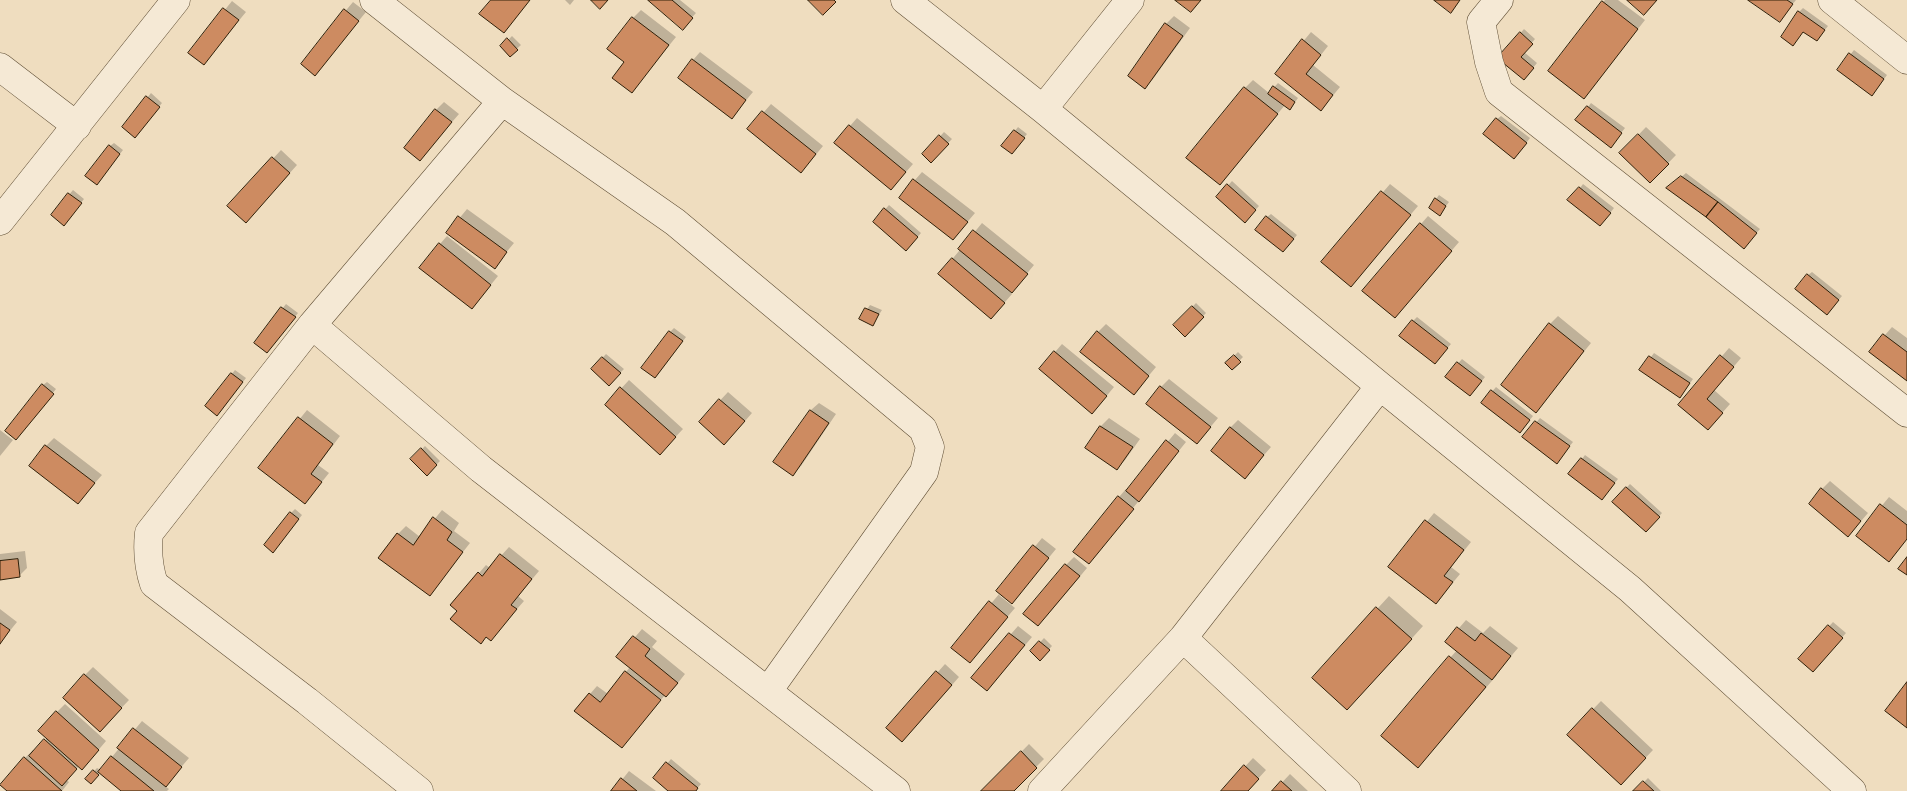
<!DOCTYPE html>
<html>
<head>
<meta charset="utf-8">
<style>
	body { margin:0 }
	canvas { display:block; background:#efddbf }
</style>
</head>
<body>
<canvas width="1907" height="791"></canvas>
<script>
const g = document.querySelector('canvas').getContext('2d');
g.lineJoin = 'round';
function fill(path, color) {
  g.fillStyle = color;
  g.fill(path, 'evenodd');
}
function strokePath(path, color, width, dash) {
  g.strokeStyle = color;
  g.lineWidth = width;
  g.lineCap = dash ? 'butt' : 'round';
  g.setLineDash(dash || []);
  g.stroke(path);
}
fill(new Path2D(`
	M565,0H574L570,5Z
	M650,0H680L696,13L686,24Z
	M1605,0H1618L1645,20L1584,98L1603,2Z
	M1750,0H1796L1783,16Z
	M232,1L246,12L204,63L190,53Z
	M353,2L366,12L315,74L302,63Z
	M1803,8L1828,26L1817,40L1799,12Z
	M641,10L676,37L632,91L626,62L633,18Z
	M1174,16L1190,28L1153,79L1145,87L1166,24Z
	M1524,29L1535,39L1524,52L1537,63L1527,75L1499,58Z
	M1311,32L1328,46L1313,65L1340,87L1321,110L1276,74Z
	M512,36L521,45L510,55L502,46Z
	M1854,50L1887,75L1876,90L1838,70Z
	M700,52L753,92L732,117L693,60Z
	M1253,80L1269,93L1278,83L1298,98L1293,105H1285L1220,183L1245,88Z
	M151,93L162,103L138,132L124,127Z
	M444,102L459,114L420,159L436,110Z
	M1591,103L1625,128L1614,142L1588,107Z
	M771,104L823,146L809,163L749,129Z
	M1501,116L1530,138L1518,154L1497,119Z
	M857,118L913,164L891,189L850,126Z
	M1018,127L1027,134L1015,149L1003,146Z
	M1646,127L1676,155L1650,182L1621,153Z
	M944,132L952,139L931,161L924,154Z
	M114,143L123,150L100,180L110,146Z
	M281,150L297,165L254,213L229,206Z
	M922,172L975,213L953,239L900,197Z
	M1686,173L1760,229L1747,244L1672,185Z
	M1232,181L1259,206L1248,218L1218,197Z
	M1390,184L1418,206L1351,285L1323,262Z
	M1583,184L1614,208L1604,221L1580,188Z
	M73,190L84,199L68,220L52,215Z
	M1439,195L1449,202L1440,214L1436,199Z
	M889,205L921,233L910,246L874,222Z
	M467,209L514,243L494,267L448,232Z
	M1271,214L1297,235L1287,247L1267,217Z
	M1428,216L1459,242L1395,317L1421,224Z
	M982,223L1034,265L1011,293L1012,294L999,309L940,274Z
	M447,236L498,276L472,308L440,244Z
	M1812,272L1842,296L1827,314L1808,275Z
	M1196,303L1206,313L1185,335L1175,325Z
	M286,304L298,313L271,348L256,342Z
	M870,305L882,310L873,324L861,318Z
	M1558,316L1591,343L1536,411L1550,324Z
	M1417,317L1451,344L1438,359L1413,321Z
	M1106,324L1156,367L1141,385L1098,332Z
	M1892,327L1907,338V379L1871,351Z
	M674,328L686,337L659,373L670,332Z
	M1062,344L1114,387L1100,404L1055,352Z
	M1729,348L1741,358L1714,390L1730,404L1708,429L1680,405Z
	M1238,352L1243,357L1232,368L1227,363Z
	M1654,353L1693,379L1683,393L1641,370Z
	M606,354L624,369L609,384L592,369Z
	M1462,359L1485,377L1474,391L1446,377Z
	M235,370L246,378L221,411L206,406Z
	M1169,379L1218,418L1197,443L1161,387Z
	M629,380L683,429L667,446L606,405Z
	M47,382L56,389L20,435L43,385Z
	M1496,387L1533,416L1520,432L1483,402Z
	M728,392L752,413L732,436L700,422Z
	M819,403L836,414L801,466L793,474L811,410Z
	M307,410L340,436L318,465L329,473L305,503L260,468Z
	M1109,418L1140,439L1125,460L1117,468L1087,448L1101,426Z
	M1540,418L1573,442L1560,458L1524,437Z
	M1238,420L1271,447L1245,477L1230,428Z
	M0,430L13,440L0,456Z
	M1175,433L1186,442L1089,563L1119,497L1126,489L1128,490Z
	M54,438L102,475L78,502L46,446Z
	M425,446L440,461L427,474L412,459Z
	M1585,455L1618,479L1605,495L1582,459Z
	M1830,481L1868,513L1856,527L1822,489Z
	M1630,484L1662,513L1646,531L1614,501Z
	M1889,497L1907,511V539L1889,560L1857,536Z
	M295,509L302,515L277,547L291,513Z
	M442,510L459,523L454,531L470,543L430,594L398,534L406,526L420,537Z
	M1434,513L1471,542L1451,567L1460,574L1436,603L1390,567Z
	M1042,538L1056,549L1012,602L1000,593L999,595L1015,608L977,653L953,648L1000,593L998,591Z
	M509,547L539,571L518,596L524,601L491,639L452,605L479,573L486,565L490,568Z
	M25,551L27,568L19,576L0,578V554Z
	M1074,557L1087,568L1046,617L1066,565Z
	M1389,596L1423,626L1359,697L1314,678Z
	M0,609L17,622L0,643Z
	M1466,620L1483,633L1490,626L1518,648L1496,674L1497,675L1418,766L1382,736L1457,650L1447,642Z
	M1833,622L1846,633L1816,667L1799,659Z
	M1018,626L1032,637L995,681L973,678Z
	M642,629L657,641L652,647L685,674L674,688L665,695L622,747L590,694L597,686L608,694L630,667L618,657Z
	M1044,638L1052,646L1040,659L1032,651Z
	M945,664L959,677L910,733L888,728Z
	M93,667L129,700L108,722L85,675Z
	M1601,701L1653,750L1628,776L1568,735Z
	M65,704L106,741L90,760L79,766L66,780L69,782L62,791H9L1,785L25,758L33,750L35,752L48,737L57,712Z
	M142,721L189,758L165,786L169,789L167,791H123L100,772L91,782L87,779L97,768L101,770Z
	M1029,744L1044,759L1012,791H983Z
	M1253,758L1266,770L1247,791H1222Z
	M671,759L701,784L695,791H670L655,778Z
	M629,771L656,791H613Z
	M1290,774L1308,791H1274Z
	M1648,778L1661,791H1635Z`), '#0003');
const building = new Path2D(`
	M491,0H530L504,33L479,14Z
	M591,0H608L600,9Z
	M648,0H672L693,18L683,30Z
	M808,0H834L836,2L823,15Z
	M1175,0H1201L1191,12Z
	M1434,0H1460L1451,13Z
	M1627,0H1657L1644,15Z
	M1748,0H1787L1793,4L1780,22Z
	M1602,1L1638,29L1584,99L1548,71Z
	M223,8L239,20L204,65L188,53Z
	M344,9L359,21L315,76L301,64Z
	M1798,11L1825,30L1817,41L1803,32L1793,46L1781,37Z
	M632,17L669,45L632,93L612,78L624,62L607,49Z
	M1165,23L1183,36L1145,89L1128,76Z
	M1520,32L1533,44L1521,57L1534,68L1524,80L1497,58Z
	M507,38L518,50L510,57L500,46Z
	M1302,39L1321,55L1306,74L1333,95L1321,111L1275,74Z
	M1849,53L1884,79L1872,96L1837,70Z
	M692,59L746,100L732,119L678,78Z
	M1273,86L1295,102L1290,110L1268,94Z
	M1244,87L1278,114L1220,185L1186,158Z
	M146,96L160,107L135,138L122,127Z
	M1587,106L1622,133L1611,148L1575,120Z
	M435,109L452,122L420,161L404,148Z
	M762,111L816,154L801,173L747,129Z
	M1496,118L1527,143L1514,159L1483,134Z
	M849,125L906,172L891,190L834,143Z
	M1014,130L1025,138L1012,154L1001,146Z
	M1638,134L1669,164L1650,183L1619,153Z
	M939,135L949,144L931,163L922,154Z
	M109,145L120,154L97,185L85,176Z
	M272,157L290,173L246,223L227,206Z
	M1681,176L1718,202L1706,217L1666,188Z
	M913,179L968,222L953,240L899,198Z
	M1227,184L1256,210L1245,223L1216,197Z
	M1579,187L1611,213L1600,226L1567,200Z
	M1381,191L1411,215L1351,287L1321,262Z
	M68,193L82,203L64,226L51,215Z
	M1435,198L1446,206L1440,216L1429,208Z
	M1718,202L1757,233L1744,249L1706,217Z
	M884,208L918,237L906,251L873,222Z
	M458,216L507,252L495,269L446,233Z
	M1266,216L1294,239L1283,252L1255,230Z
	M1420,223L1452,251L1395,318L1362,291Z
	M973,230L1028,274L1012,293L958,249Z
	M439,243L491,285L472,309L419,268Z
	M952,258L1005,303L991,319L938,274Z
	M1807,274L1839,300L1827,315L1795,289Z
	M1192,306L1204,317L1185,337L1173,325Z
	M281,307L296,317L267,353L254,343Z
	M865,308L879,314L873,326L859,319Z
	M1412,320L1448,348L1435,364L1399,336Z
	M1549,323L1584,351L1536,413L1501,385Z
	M669,331L683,341L655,378L641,368Z
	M1097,331L1149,376L1134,395L1080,352Z
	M1883,334L1907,352V381L1869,352Z
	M1054,351L1107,396L1092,414L1039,369Z
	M1234,355L1241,362L1232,370L1225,363Z
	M1720,355L1734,367L1707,399L1723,413L1708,430L1678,405Z
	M1649,356L1690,383L1680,398L1639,370Z
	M602,357L621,373L609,386L591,369Z
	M1457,362L1482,381L1470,396L1445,377Z
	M231,373L243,382L217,416L205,406Z
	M42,384L54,394L16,440L5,431Z
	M1160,386L1211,427L1197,444L1146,404Z
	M620,387L676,437L660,455L605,405Z
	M1491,390L1530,420L1520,433L1481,403Z
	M719,399L745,421L724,445L699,422Z
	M810,410L829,423L793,476L773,462Z
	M298,417L333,444L311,474L322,482L305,504L258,468Z
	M1535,421L1570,446L1557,464L1522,437Z
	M1100,426L1133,447L1117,470L1085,448Z
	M1230,427L1264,455L1245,479L1211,451Z
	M1166,440L1179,451L1139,502L1126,491Z
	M45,445L95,483L78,504L29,466Z
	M421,448L437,465L427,476L410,459Z
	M1581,458L1615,483L1602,500L1568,474Z
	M1626,487L1660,517L1646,532L1612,502Z
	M1821,488L1861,521L1848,537L1809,504Z
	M1118,496L1134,509L1089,564L1073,552Z
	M1880,504L1907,525V539L1889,562L1856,536Z
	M290,512L299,519L273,553L264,545Z
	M433,517L452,532L447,540L463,552L430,596L378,558L397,533L413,545Z
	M1425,520L1464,550L1444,576L1453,582L1436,604L1388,567Z
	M1033,545L1049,558L1012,604L996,591Z
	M500,554L532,579L511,605L517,609L491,641L486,637L481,644L450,619L457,611L450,605L478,572L482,576Z
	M1907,557V575L1898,569Z
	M18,559L20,577L0,580V561Z
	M1065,564L1080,576L1038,626L1023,614Z
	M989,601L1008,617L970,663L951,648Z
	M1376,607L1412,639L1347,710L1312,678Z
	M0,623L10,630L0,644Z
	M1828,625L1843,638L1813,672L1798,659Z
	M1457,627L1475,641L1481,633L1511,656L1492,680L1445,642Z
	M1009,633L1025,645L987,691L971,678Z
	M633,636L650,649L645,656L678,683L666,697L616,657Z
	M1039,641L1050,650L1040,661L1030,651Z
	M1449,656L1486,687L1418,768L1381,736Z
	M625,671L661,700L622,748L574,711L589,693L600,702Z
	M936,671L952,685L902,742L886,728Z
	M84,674L122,708L100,732L63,698Z
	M1907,682V728L1885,711Z
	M1592,708L1646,758L1621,785L1567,735Z
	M56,711L99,750L82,770L38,731Z
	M133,728L182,767L166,787L117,748Z
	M44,739L77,769L62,786L29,756Z
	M1021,751L1037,768L1014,791H981Z
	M111,756L154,791H121L98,772Z
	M24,757L62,791H7L0,785Z
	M666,762L698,788L696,791H668L653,778Z
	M1244,765L1259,779L1248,791H1221Z
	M93,770L99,775L91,784L85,779Z
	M621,778L637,791H611Z
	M1281,781L1292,791H1272Z
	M1643,781L1654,791H1633Z`);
fill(building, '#cd8b61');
strokePath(building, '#302009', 1);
const minor = new Path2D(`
	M374,0L502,101L675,222L923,429L930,447L924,472L768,691
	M905,0L1043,109L1380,386L1630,589L1852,791
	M1499,0L1481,22L1489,62L1499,92L1907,413
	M1832,0L1907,60
	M0,67L77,126
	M1043,109L1130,0
	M0,221L176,0
	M312,325L502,101
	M1183,638L1347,791
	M419,791L307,701L154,584C148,566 147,551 149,533L312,325L481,469L896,791
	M1042,791L1183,638L1380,386`);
strokePath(minor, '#604f36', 29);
strokePath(minor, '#f5e9d5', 28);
</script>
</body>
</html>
